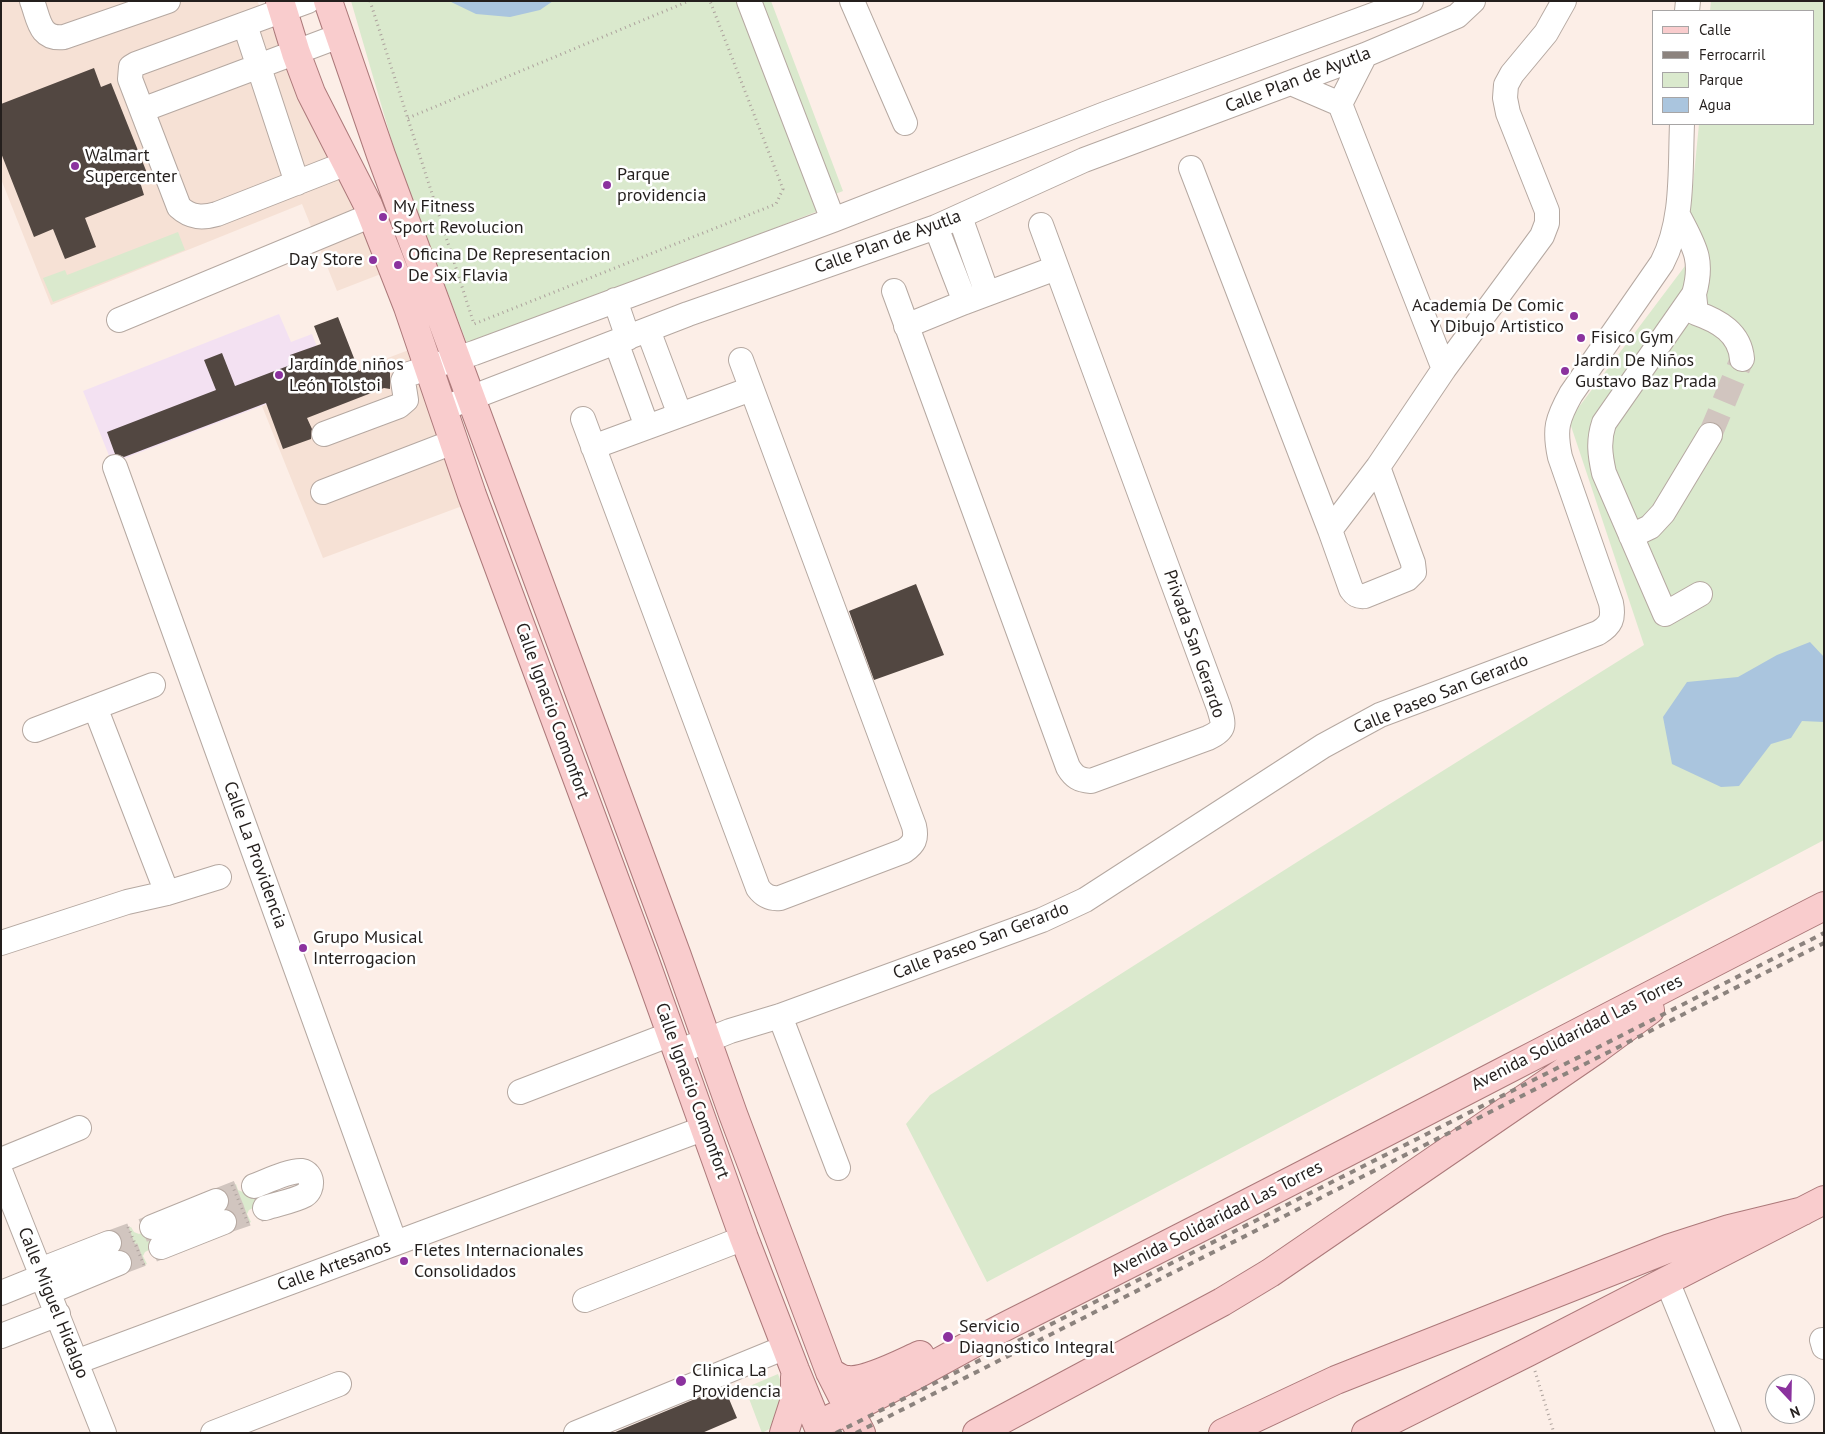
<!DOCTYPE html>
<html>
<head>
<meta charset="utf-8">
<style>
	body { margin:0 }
	#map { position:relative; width:1825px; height:1434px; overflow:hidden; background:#fceee7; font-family:"PT Sans",sans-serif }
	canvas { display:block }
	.frame { position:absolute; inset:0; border:2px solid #241f1d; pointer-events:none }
	.legend { position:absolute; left:1652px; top:10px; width:162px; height:115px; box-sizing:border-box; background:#fff; border:1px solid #a7a5a5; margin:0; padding:6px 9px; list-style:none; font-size:15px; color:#241f1d }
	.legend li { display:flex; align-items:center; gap:10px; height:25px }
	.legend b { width:25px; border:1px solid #a7a5a5 }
	.north { position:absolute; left:1765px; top:1374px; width:50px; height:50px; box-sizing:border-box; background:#fff; border:1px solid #a7a5a5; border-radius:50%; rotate:159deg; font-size:14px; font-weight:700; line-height:20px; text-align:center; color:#241f1d }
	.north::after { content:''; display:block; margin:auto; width:18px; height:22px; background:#8b329e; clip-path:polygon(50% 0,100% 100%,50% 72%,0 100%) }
</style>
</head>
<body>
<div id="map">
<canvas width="1825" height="1434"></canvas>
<div class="frame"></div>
<ul class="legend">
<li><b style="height:6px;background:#f9cccd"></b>Calle</li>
<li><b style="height:6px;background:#8c837e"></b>Ferrocarril</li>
<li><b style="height:14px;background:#dae9cd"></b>Parque</li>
<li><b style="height:14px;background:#aac5de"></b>Agua</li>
</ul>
<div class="north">N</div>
</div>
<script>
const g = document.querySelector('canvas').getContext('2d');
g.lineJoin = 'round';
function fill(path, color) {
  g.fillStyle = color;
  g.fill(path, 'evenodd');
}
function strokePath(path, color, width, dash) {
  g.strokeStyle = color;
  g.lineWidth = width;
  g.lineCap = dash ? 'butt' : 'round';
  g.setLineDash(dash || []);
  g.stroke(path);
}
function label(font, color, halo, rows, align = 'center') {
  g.font = font + ' "PT Sans",sans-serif';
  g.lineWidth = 5;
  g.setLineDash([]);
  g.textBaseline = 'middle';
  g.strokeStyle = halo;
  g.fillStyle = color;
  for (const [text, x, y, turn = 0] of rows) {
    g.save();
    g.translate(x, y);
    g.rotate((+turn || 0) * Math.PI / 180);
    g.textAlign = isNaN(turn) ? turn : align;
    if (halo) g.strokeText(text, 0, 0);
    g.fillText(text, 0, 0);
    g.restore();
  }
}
fill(new Path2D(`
	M1,1H257L355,184L481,499L323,558L262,406L414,348L386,272L337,291L302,204L51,305L1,179Z`), '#f6e1d5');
fill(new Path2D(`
	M279,314L291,342L312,334L330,380L112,463L83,391Z`), '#f3e1f2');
fill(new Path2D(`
	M351,1H771L843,191L815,202L818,211L469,349L397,159Z
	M1711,1H1824V840L987,1282L906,1124L930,1095L1305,857L1644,645L1569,420L1685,266L1699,124H1814V11H1710Z
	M178,232L185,250L53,302L43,278L65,270L67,275Z
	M251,1179L264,1213L255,1207L249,1210L247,1214L251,1222L246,1224L242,1215H236L230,1217L228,1227L214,1192L222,1199L229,1196L231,1192L229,1187L236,1184L238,1190L243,1192L249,1190Z
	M146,1221L160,1255L151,1249L145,1252L143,1256L147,1264L142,1266L138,1257L132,1256L126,1259L124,1269L110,1234L118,1241L125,1238L127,1234L125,1229L131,1227L134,1232L139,1234L145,1232Z
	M778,1374L788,1403L782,1422L762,1433L745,1388Z`), '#dae9cd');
fill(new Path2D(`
	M449,1H553L540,10L510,17L476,14Z
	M1810,642L1824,657V722L1802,721L1791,738L1771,744L1739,786L1721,787L1672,764L1663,717L1687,682L1738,677L1777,655Z`), '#aac5de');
fill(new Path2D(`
	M94,68L101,87L111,83L149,178L140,182L144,195L85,218L96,247L65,259L53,229L34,237L1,153V104Z
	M338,317L359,371L380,362L390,364V389L384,388L307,418L312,429L311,439L283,449L266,403L124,457L115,454L107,432L216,390L204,360L222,353L235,386L293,364L290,355L321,344L314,326Z
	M916,584L944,655L874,680L849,611Z
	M724,1387L737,1418L702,1433H613Z`), '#524741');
strokePath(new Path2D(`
	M1710,435L1742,359
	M216,1201L254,1186
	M224,1222L265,1208
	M109,1243L152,1227
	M119,1263L161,1247`), '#d1c5bf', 24, [24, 12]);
const minor = new Path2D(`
	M32,1C39,19 39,40 64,37L168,1
	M308,1L136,64L131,67L130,79L179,207C191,218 203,218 217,214L347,163
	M749,1L833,220
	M852,1L905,123
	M1687,11L1688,1
	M245,25L297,183
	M1291,83L1340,104L1444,369
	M1340,104L1365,55
	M142,110L339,36
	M1191,168L1330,530L1351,589C1355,595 1358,597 1365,596L1407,579L1414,572L1413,563L1378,467
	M1678,215C1694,246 1704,259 1694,294L1604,423C1598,441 1600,455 1604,473L1665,614L1700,594
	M960,217L987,293
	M936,227L965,302
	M894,291L1068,767C1074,777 1079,780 1091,781L1208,738C1226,730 1224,725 1219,708L1041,225
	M1694,294L1696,313C1719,321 1740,333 1742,359
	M615,300L628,338
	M119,320L372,215
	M906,326L965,302L1056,268
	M648,330L680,415
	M616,342L647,427
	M442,409L688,314L936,227L1084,160L1365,55L1429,28L1457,16L1473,1
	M583,419L758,888C764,896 770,899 780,898L904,851C914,844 917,839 914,826L741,360
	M324,434L399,406L406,400L403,381L406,375L474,353L833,220L1105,114L1411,1
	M593,447L751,389
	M115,467L395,1243
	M323,492L453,442
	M1330,530L1378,467L1444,369L1542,236L1547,223V211L1508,113L1505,98L1506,85L1512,74L1546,33L1564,1
	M1631,536L1650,527L1663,513L1710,435
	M95,707L167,893
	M35,730L153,685
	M1,943L127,902L167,893L219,877
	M780,1016L838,1168
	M678,1052L730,1031L780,1016L1042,920L1085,900L1323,746L1380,715L1598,633C1611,625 1614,619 1611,603L1560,457C1554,429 1557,419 1571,394L1662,263C1684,221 1680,170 1682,124
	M520,1092L671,1034
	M1,1160L79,1128
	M1,1173L104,1433
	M254,1186C265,1182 290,1170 302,1171C313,1173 314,1189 305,1195C294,1201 277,1204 265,1208
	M152,1227L216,1201
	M161,1247L224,1222
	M40,1270L109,1243
	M1667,1281L1729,1433
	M49,1292L119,1263
	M1,1293L43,1276
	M585,1300L744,1238
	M1,1336L58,1314
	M1822,1340L1824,1347
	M76,1362L705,1128
	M213,1433L339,1384
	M576,1433L786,1347`);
const major = new Path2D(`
	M280,1L296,53L311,93L368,205L408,307L472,495L645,961L744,1238L795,1370L821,1433
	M328,1L381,155L677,956L733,1114L830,1372L861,1433
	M830,1372C835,1375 841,1380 848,1380C866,1382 902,1363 920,1355
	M832,1418C895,1389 954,1352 1016,1321C1286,1186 1554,1044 1824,906
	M784,1433L795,1399V1377
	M977,1433L1222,1302L1270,1273L1597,1049L1650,1010
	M1223,1433L1336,1380L1670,1248L1729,1229L1803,1211
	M1366,1433L1528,1352L1824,1200`);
strokePath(minor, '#b5a8a1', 26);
strokePath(major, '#ac797a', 30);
strokePath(new Path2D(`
	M370,1L474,324L776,204L783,189L710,1
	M408,118L689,1
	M1535,1371L1554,1433`), '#ada29d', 3, [1, 4]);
strokePath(minor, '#fff', 24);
strokePath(major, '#f9cccd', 28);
strokePath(new Path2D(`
	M836,1433L1824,933
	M856,1433L1824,943`), '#8c837e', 4, [6, 6]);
strokePath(new Path2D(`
	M232,1185L248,1223
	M128,1227L144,1265`), '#ada29d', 3, [1, 4]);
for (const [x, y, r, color] of [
	[75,166,5,"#8b329e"],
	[607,185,5,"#8b329e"],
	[383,217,5,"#8b329e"],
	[373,260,5,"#8b329e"],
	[398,265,5,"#8b329e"],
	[1574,316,5,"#8b329e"],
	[1581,338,5,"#8b329e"],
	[1565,371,5,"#8b329e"],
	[279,375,5,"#8b329e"],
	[303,948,5,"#8b329e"],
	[404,1261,5,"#8b329e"],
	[948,1337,6,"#8b329e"],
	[681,1381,6,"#8b329e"]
]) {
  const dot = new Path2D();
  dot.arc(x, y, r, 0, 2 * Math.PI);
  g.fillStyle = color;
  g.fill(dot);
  strokePath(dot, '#fff', 2);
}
label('18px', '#241f1d', '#fff', [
	["Calle Plan de Ayutla",1298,80,-21],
	["Calle Plan de Ayutla",888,242,-20],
	["Privada San Gerardo",1194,644,71],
	["Calle Paseo San Gerardo",1441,694,-22],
	["Calle Ignacio Comonfort",552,711,70],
	["Calle La Providencia",255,855,70],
	["Calle Paseo San Gerardo",981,941,-21],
	["Avenida Solidaridad Las Torres",1577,1033,-27],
	["Calle Ignacio Comonfort",692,1091,70],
	["Avenida Solidaridad Las Torres",1217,1219,-27],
	["Calle Artesanos",334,1266,-20],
	["Calle Miguel Hidalgo",53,1303,68]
]);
label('18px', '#241f1d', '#fff', [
	["Walmart",85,156],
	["Supercenter",85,177],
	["Parque",617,175],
	["providencia",617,196],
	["My Fitness",393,207],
	["Sport Revolucion",393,228],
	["Oficina De Representacion",408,255],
	["De Six Flavia",408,276],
	["Day Store",363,260,"right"],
	["Academia De Comic",1564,306,"right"],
	["Y Dibujo Artistico",1564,327,"right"],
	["Fisico Gym",1591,338],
	["Jardin De Niños",1575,361],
	["Gustavo Baz Prada",1575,382],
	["Jardín de niños",289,365],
	["León Tolstoi",289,386],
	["Grupo Musical",313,938],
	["Interrogacion",313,959],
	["Fletes Internacionales",414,1251],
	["Consolidados",414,1272],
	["Servicio",959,1327],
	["Diagnostico Integral",959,1348],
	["Clinica La",692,1371],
	["Providencia",692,1392]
], 'left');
</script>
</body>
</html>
